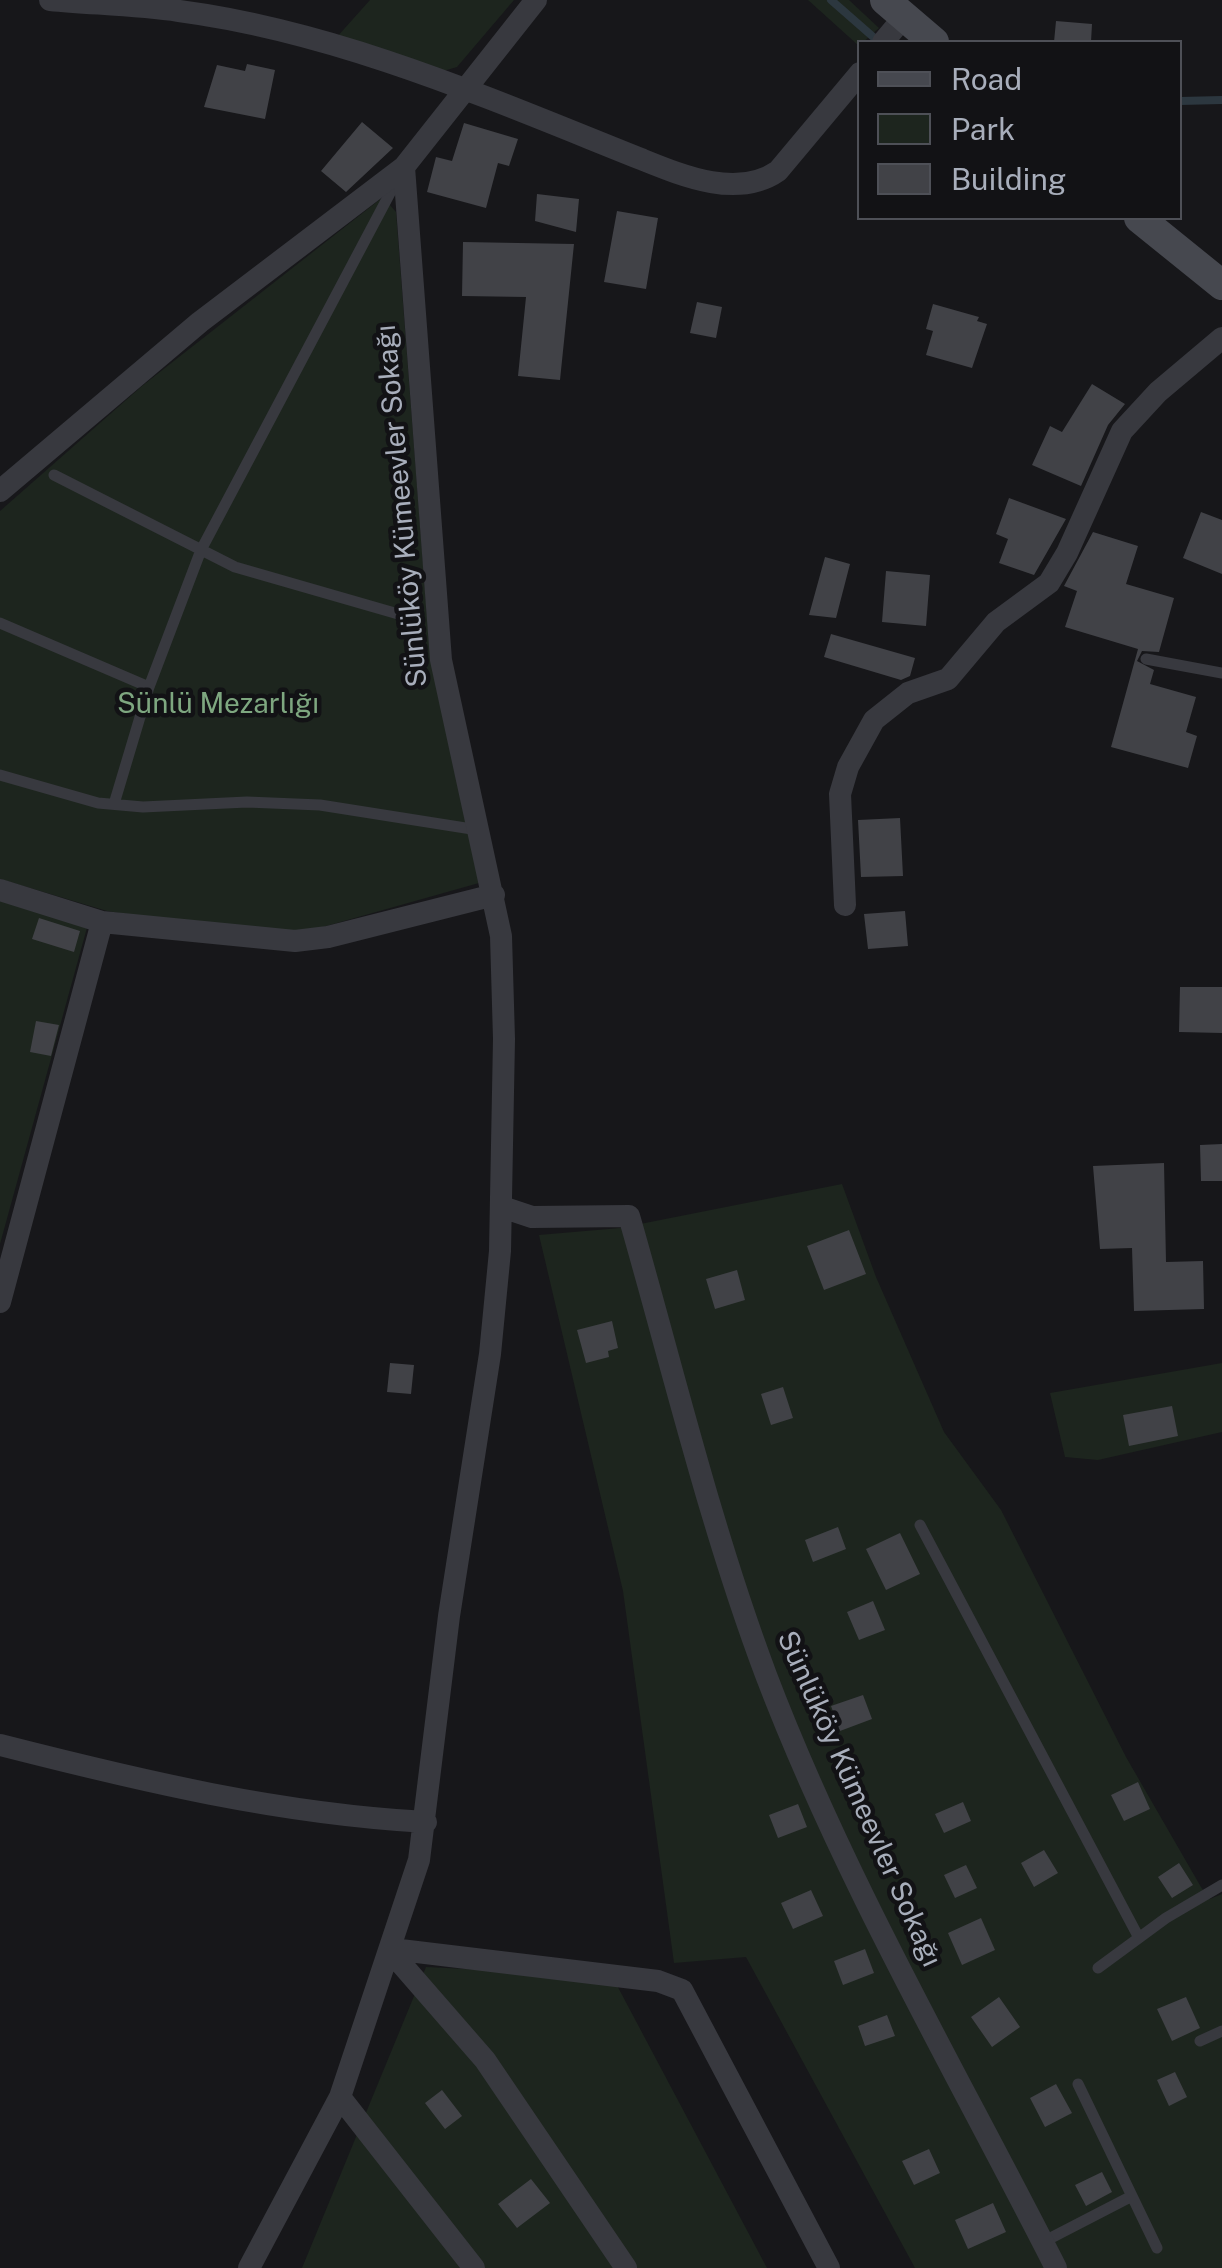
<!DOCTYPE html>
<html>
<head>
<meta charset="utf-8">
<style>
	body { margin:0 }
	#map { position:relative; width:1222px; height:2268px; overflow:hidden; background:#17171a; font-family:"Public Sans",sans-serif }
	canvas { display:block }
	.legend { position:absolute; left:857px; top:40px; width:325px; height:180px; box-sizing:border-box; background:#121215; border:2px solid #4e5057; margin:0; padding:12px 18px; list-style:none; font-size:30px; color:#a8aebb }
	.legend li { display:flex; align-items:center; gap:20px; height:50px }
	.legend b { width:50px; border:2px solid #4e5057 }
</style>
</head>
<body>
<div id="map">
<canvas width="1222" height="2268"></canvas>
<ul class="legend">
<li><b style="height:12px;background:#46484f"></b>Road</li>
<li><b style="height:28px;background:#1d251e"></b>Park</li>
<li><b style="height:28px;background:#414247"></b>Building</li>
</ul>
</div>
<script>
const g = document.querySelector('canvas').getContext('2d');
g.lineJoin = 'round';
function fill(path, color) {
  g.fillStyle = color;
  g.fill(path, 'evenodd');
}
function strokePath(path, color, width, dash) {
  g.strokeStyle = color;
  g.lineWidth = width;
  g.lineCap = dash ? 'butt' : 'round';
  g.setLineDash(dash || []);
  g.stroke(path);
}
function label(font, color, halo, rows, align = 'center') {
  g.font = font + ' "Public Sans",sans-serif';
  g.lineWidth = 9;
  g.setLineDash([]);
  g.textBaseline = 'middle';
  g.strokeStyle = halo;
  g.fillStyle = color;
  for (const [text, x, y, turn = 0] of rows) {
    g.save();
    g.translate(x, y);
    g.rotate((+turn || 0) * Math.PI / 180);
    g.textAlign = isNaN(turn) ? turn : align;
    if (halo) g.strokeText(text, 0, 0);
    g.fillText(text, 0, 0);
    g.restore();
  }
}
fill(new Path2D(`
	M370,0H514L457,67L440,72L336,38Z
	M808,0H849L879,28L859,46Z
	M383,197L396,212L430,654L479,883L305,932L182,923L107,911L0,879V511L142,386Z
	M0,896L88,924L0,1244Z
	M842,1184L876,1277L944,1432L1001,1510L1126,1757L1201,1887L1210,1899L1222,1894V2268H915L746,1957L674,1963L623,1591L539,1235L620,1228Z
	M1222,1363V1432L1098,1460L1065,1457L1050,1393Z
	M426,1967L612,1976L767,2268H302Z`), '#1d251e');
strokePath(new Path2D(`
	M831,0L879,42
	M1180,101L1222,100`), '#2c373f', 8);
fill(new Path2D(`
	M1056,21L1092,24L1091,42H1054Z
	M247,64L275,70L265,119L204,107L217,65L245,71Z
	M362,122L393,148L346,192L321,171Z
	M464,123L518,139L509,166L498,163L486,208L427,192L436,157L452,161Z
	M537,194L579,199L576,232L535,221Z
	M617,211L658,218L646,289L604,282Z
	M463,242L574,244L560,380L518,376L526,297L462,296Z
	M697,302L722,307L716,338L690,333Z
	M933,304L979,317L977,321L987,324L972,368L926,355L933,331L926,329Z
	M1092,384L1125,404L1108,425L1081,486L1032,465L1050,426L1062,432Z
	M1009,498L1066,519L1034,575L999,563L1008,539L996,534Z
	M1201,512L1222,520V574L1183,558Z
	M1093,532L1138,546L1126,584L1174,598L1159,652L1142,651L1137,661L1154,670L1150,684L1196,697L1186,732L1197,736L1188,768L1111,747L1138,649L1065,627L1077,591L1064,586Z
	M825,557L850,564L836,618L809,615Z
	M886,571L930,575L926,626L882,622Z
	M831,634L915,658L910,676L901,680L824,657Z
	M900,818L903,876L861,877L858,820Z
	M905,911L908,946L868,949L864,914Z
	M39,918L80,931L74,952L32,939Z
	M1180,987H1222V1033L1179,1032Z
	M36,1021L59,1025L51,1056L30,1052Z
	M1222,1144V1181H1201L1200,1145Z
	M1164,1163L1166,1262L1203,1261L1204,1309L1134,1311L1132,1248L1100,1249L1093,1166Z
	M849,1230L866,1274L824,1290L807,1246Z
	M737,1270L745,1300L715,1309L706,1279Z
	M612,1321L618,1348L608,1351L609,1357L586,1363L577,1330Z
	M390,1363L414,1365L411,1394L387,1392Z
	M783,1387L793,1418L771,1425L761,1394Z
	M1172,1406L1178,1436L1129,1446L1123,1415Z
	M838,1527L846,1549L813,1562L805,1540Z
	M900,1533L920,1574L886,1590L866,1549Z
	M873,1601L885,1630L859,1640L847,1612Z
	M863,1695L872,1719L840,1731L831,1706Z
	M1138,1782L1150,1809L1124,1821L1111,1795Z
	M963,1802L971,1821L944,1833L935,1814Z
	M798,1804L807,1827L778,1838L769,1815Z
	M1044,1850L1058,1873L1034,1887L1021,1863Z
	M1179,1863L1193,1885L1172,1898L1158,1877Z
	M966,1865L977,1888L955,1898L944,1875Z
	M811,1890L823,1916L793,1929L781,1903Z
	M981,1918L995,1950L962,1965L948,1933Z
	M865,1949L874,1973L843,1985L834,1961Z
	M999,1997L1020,2027L992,2047L971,2017Z
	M1186,1997L1200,2028L1172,2041L1157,2009Z
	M887,2015L895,2036L865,2046L858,2026Z
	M1175,2072L1187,2097L1169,2106L1157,2080Z
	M1056,2084L1072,2113L1045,2127L1030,2098Z
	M442,2090L462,2116L445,2129L425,2103Z
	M929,2149L940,2173L914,2185L902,2161Z
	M1102,2172L1112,2192L1086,2206L1075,2185Z
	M531,2179L550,2203L517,2228L498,2204Z
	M993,2203L1006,2232L968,2249L955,2220Z`), '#414247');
strokePath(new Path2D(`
	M54,475L235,567L419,620
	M0,623L149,687
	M1146,659L1222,673
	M0,775L98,803L143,807L247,802L320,805L478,830
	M114,804L149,687L201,550L397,180
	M920,1525L1139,1938
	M1098,1968L1166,1918L1222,1885
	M1200,2041L1222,2031
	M1078,2084L1157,2248
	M1043,2242L1132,2196`), '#38393f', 11);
strokePath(new Path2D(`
	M50,0C93,4 137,5 179,11C339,32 493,100 641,159C683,176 738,199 778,171L860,73
	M883,42L904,17
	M0,491L200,322L404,167L536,0
	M0,890L102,922L295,941L328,937L494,895
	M845,905L840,794L848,767L874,720L908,693L948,679L996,622L1049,583L1067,553L1122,431L1158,392L1222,338
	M502,1207L532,1217L629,1216C673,1369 710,1526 766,1675C844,1880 957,2073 1056,2268
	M0,1302L102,922
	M0,1745C141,1781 280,1814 426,1822
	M392,1949L658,1981L682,1990L829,2268
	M391,1952L485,2060L626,2268
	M340,2097L474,2268
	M249,2268L340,2097L419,1860L449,1616L490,1354L500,1251L504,1039L501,936L441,660L404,167`), '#38393f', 22);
strokePath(new Path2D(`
	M885,0L934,42
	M1139,218L1222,285`), '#46484f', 30);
label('28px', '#a8aebb', '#121215', [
	["Sünlüköy Kümeevler Sokağı",402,506,-95],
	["Sünlüköy Kümeevler Sokağı",859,1799,66]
]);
label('28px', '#7ea780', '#121215', [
	["Sünlü Mezarlığı",218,704]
]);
</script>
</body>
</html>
